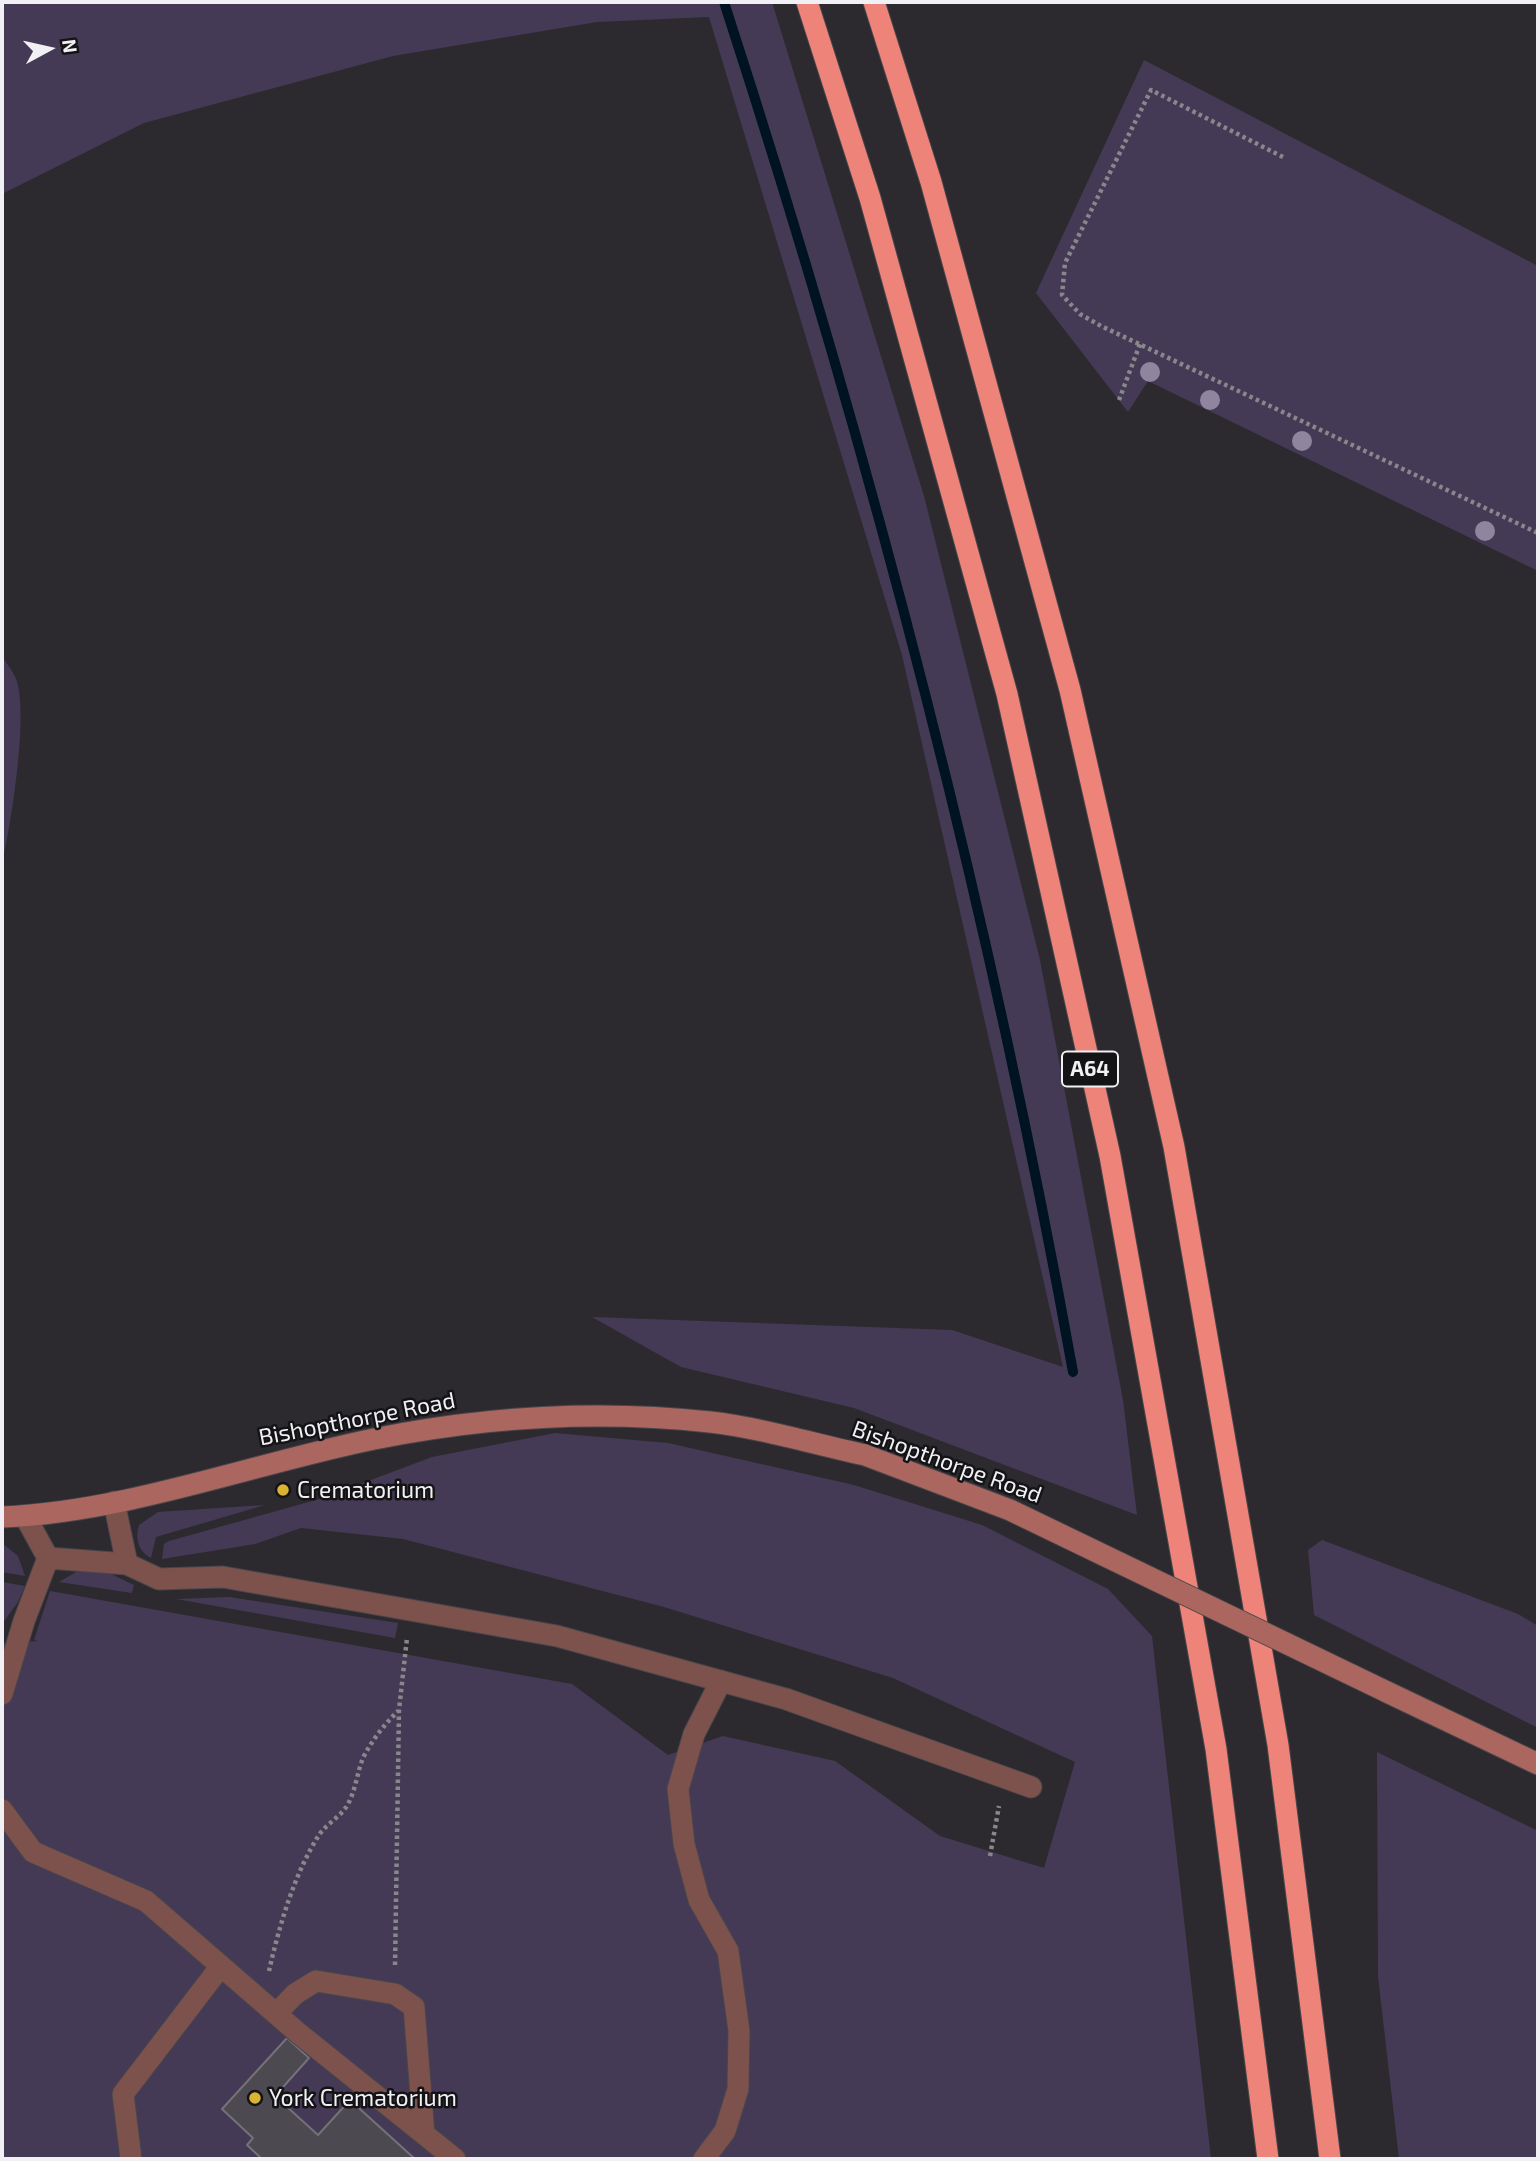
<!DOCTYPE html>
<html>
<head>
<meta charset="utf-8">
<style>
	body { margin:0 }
	#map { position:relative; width:1540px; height:2161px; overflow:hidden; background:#2c2a2f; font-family:"Exo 2",sans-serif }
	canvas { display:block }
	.frame { position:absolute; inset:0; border:4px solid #f1f0f4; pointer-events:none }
	.north { position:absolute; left:14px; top:14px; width:70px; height:70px; -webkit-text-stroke:5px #141315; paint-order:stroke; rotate:82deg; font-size:19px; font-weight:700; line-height:28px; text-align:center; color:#f1f0f4 }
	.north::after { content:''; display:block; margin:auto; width:24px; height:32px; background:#f1f0f4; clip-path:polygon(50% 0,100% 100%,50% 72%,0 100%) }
</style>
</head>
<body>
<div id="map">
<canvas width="1540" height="2161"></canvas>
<div class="frame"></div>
<div class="north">N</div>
</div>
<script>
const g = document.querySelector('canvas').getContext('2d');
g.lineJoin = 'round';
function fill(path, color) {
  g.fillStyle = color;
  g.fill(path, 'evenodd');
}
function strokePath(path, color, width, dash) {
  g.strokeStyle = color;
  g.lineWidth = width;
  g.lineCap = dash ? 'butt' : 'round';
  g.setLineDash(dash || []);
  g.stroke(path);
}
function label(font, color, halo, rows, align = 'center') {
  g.font = font + ' "Exo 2",sans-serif';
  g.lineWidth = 5;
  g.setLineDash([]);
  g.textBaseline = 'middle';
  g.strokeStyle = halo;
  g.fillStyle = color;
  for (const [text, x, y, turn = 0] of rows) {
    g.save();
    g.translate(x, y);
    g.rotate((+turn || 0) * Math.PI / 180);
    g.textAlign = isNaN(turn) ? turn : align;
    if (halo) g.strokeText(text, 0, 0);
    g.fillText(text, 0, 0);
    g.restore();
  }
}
fill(new Path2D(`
	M2,2H772L924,496L1040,960L1123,1400L1137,1515L854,1408L681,1367L592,1317L952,1330L1063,1367L902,655L709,17L597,22L393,56L144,123L2,194Z
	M1144,60L1538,266V571L1148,381L1128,412L1036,293Z
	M2,656C6,663 13,671 16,679C29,712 11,826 2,863Z
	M555,1433L668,1443L854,1485L982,1525L1108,1589L1152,1636L1211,2159H2V1643L38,1641L34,1640L50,1591L572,1684L668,1755L723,1736L835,1761L940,1836L1044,1868L1075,1762L893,1678L664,1607L403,1539L301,1528L255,1544L162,1559L164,1544L169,1541L323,1498L432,1457Z
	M265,1505L156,1537L151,1558C138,1551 135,1539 139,1525L158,1512Z
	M1322,1540L1518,1614L1538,1626V1728L1314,1615L1308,1550Z
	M2,1543L18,1556L25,1576L2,1572Z
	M93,1571L109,1573L134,1585L132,1593L59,1582L76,1572Z
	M2,1582L25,1586L18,1602L2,1624Z
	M229,1597L398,1623L395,1638L176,1599Z
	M1377,1752L1538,1831V2159H1399L1378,1976Z`), '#453a55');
strokePath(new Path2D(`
	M724,2C869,448 990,910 1073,1372`), '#001322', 10);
const building = new Path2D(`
	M287,2038L309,2058L275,2096L318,2135L350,2100L415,2159H262L247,2145L253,2138L222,2109Z`);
fill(building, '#4c4a50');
strokePath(building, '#747178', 2);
const lane = new Path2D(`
	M114,1502L127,1564
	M48,1558L127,1564L159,1579L223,1577L557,1636L786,1699L1031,1787
	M2,1694L24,1621L48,1558L25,1516
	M2,1810L33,1852L146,1901L297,2032L455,2159
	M276,2014L295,1994L316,1981L395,1994L414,2007L424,2134
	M131,2159L123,2094L221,1966
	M704,2159L725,2131L738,2089L739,2031L728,1951L699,1900L684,1844L678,1789L694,1734L721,1681`);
const secondary = new Path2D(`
	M2,1517C126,1512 252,1464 374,1439C483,1417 599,1410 710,1422C762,1428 814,1444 865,1455
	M1387,1692L1538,1764`);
const highway = new Path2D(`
	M807,2L870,198L1007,694L1110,1156L1216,1749L1268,2159
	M874,2L931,182L1070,690L1174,1147L1278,1745L1330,2159`);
strokePath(lane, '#48464b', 23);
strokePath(secondary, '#48464b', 23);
strokePath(highway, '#48464b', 23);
strokePath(new Path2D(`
	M1283,157L1151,90L1065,263L1062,295L1080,314L1101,326L1538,533
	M1119,400L1140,344
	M990,1856L999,1806
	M395,1965L399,1710L407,1638
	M269,1971C279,1927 294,1874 319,1835C327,1823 341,1817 348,1804C356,1789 357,1773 363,1758C372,1740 384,1725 398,1711`), '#88878b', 4.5, [3.5, 3.5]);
strokePath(lane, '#7d524d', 21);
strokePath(secondary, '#ab675f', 21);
strokePath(highway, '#ee8479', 21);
const secondaryBridge = new Path2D(`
	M865,1455L1010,1510L1387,1692`);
strokePath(secondaryBridge, '#48464b', 23, []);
strokePath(secondaryBridge, '#ab675f', 21);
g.fillStyle = '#90859f';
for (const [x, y] of [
	[1150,372],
	[1210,400],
	[1302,441],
	[1485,531]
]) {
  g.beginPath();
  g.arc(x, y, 10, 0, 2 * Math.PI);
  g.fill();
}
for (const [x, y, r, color] of [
	[283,1490,7,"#dab333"],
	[255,2098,7,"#dab333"]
]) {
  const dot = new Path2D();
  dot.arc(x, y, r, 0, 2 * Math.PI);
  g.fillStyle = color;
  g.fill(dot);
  strokePath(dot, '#141315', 2.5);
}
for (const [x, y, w] of [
	[1090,1069,56]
]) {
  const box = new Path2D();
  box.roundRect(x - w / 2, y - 17.5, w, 35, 5);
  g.fillStyle = '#141315';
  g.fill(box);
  strokePath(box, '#f1f0f4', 2);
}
label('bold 21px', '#f1f0f4', null, [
	["A64",1090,1069]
]);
label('23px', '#f1f0f4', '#141315', [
	["Bishopthorpe Road",357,1419,-11],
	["Bishopthorpe Road",947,1462,20]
]);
label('23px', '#f1f0f4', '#141315', [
	["Crematorium",297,1490],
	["York Crematorium",269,2098]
], 'left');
</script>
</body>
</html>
